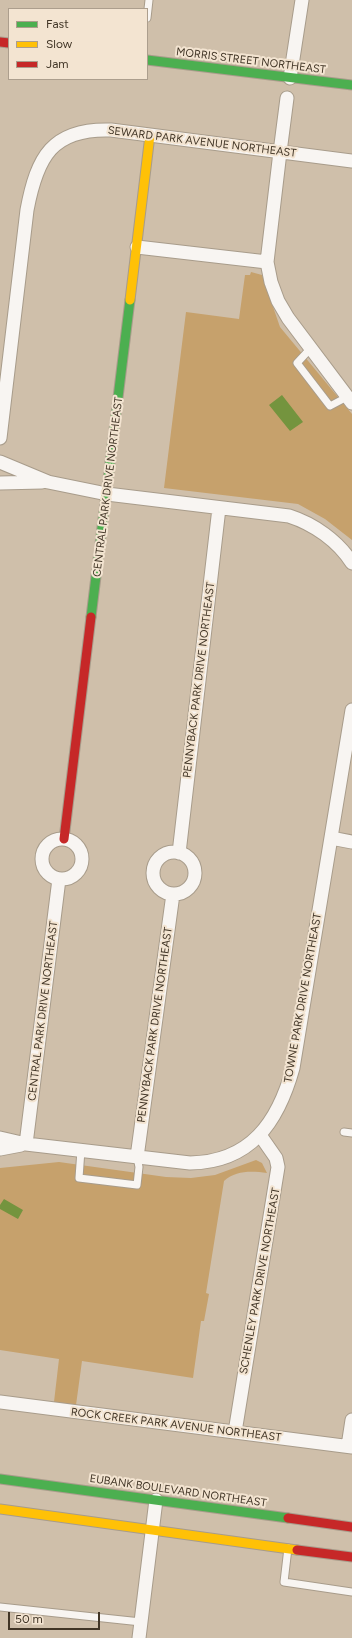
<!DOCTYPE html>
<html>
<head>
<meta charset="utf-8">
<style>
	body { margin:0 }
	#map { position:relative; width:352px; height:1638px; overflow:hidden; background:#cfbfaa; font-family:Figtree,sans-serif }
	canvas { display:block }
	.legend { position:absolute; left:8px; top:8px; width:140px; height:72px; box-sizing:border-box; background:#f3e4d1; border:1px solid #ac9e8d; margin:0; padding:5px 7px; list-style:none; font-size:12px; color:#413526 }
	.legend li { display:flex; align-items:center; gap:8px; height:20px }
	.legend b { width:20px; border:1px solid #ac9e8d }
	.scale { position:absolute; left:8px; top:1612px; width:92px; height:18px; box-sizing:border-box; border:2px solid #413526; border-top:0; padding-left:5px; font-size:12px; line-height:14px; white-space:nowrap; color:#413526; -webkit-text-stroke:3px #f3e4d1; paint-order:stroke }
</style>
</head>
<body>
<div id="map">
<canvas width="352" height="1638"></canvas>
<ul class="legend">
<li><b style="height:5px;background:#4caf50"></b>Fast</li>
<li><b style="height:5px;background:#ffc107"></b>Slow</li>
<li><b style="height:5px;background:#c62828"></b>Jam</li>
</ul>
<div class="scale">50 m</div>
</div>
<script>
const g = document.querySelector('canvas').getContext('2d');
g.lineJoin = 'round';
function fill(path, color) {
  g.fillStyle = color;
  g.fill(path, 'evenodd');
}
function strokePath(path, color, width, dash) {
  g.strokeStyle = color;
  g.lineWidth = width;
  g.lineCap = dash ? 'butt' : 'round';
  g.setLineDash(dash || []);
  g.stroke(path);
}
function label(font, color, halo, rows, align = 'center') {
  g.font = font + ' Figtree,sans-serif';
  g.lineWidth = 4;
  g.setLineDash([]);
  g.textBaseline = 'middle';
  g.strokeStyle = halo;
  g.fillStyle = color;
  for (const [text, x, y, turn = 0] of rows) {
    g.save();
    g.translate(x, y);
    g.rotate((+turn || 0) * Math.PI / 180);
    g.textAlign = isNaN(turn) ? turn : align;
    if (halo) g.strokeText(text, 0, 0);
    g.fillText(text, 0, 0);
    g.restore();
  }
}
fill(new Path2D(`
	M251,272L262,275L280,327L352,414V540L325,519L298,504L164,488L186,312L239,319L245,275H250Z
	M256,1160L262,1163L267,1173C252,1171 236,1170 224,1181L206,1293L209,1294L204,1321H201L193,1378L82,1361L76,1405L54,1402L59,1359L0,1350V1168L59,1162L166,1177L191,1178L215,1175Z`), '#c6a16c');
fill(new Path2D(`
	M282,395L303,422L290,431L269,405Z
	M4,1199L23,1210L18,1219L0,1209V1205Z`), '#74943e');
const lane = new Path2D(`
	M147,18L149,0
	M310,349L297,363L330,406L347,397
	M344,1132L352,1133
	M81,1150L79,1178L137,1185L139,1167L137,1157
	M288,1548L284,1582L352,1592
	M0,1607L141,1622`);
const street = new Path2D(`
	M290,78L302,0
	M287,98L280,152L267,262L271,282L278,301L288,318L352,403
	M137,247L267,262
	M0,438L27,210C37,157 52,128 111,130L352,161
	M0,462L48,482L107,494L289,516C314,524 338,541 352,563
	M0,483L42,482
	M331,838L352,842
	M42 859a20 20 0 1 1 40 0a20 20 0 1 1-40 0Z
	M153 873a21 21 0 1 1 42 0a21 21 0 1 1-42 0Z
	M179,853L219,508
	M0,1138L26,1144L190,1163C251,1162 278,1122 293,1068L352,710
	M26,1144L59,879
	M0,1149L21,1145
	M137,1157L173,894
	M0,1402L352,1447
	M235,1432L278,1167L276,1158L260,1135
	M348,1446L352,1420
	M139,1638L156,1500`);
const fast = new Path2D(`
	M147,60L352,85
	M91,617L130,300
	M0,1479L288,1518`);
const slow = new Path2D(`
	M130,300L150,135
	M0,1509L297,1550`);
const jam = new Path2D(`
	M0,42L9,43
	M64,839L91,617
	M288,1518L352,1527
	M297,1550L352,1557`);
strokePath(lane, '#a89c8b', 9);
strokePath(street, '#a89c8b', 15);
strokePath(fast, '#a89c8b', 11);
strokePath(slow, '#a89c8b', 11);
strokePath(jam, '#a89c8b', 11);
strokePath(lane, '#f8f5f2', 7);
strokePath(street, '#f8f5f2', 13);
strokePath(fast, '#4caf50', 9);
strokePath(slow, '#ffc107', 9);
strokePath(jam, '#c62828', 9);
label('11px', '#413526', '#f3e4d1', [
	["MORRIS STREET NORTHEAST",251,61,7],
	["SEWARD PARK AVENUE NORTHEAST",202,142,7],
	["CENTRAL PARK DRIVE NORTHEAST",108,487,-83],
	["PENNYBACK PARK DRIVE NORTHEAST",199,680,-83],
	["TOWNE PARK DRIVE NORTHEAST",303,998,-80],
	["CENTRAL PARK DRIVE NORTHEAST",43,1011,-83],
	["PENNYBACK PARK DRIVE NORTHEAST",155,1025,-82],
	["SCHENLEY PARK DRIVE NORTHEAST",260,1281,-80],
	["ROCK CREEK PARK AVENUE NORTHEAST",176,1425,7],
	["EUBANK BOULEVARD NORTHEAST",178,1491,8]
]);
</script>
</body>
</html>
